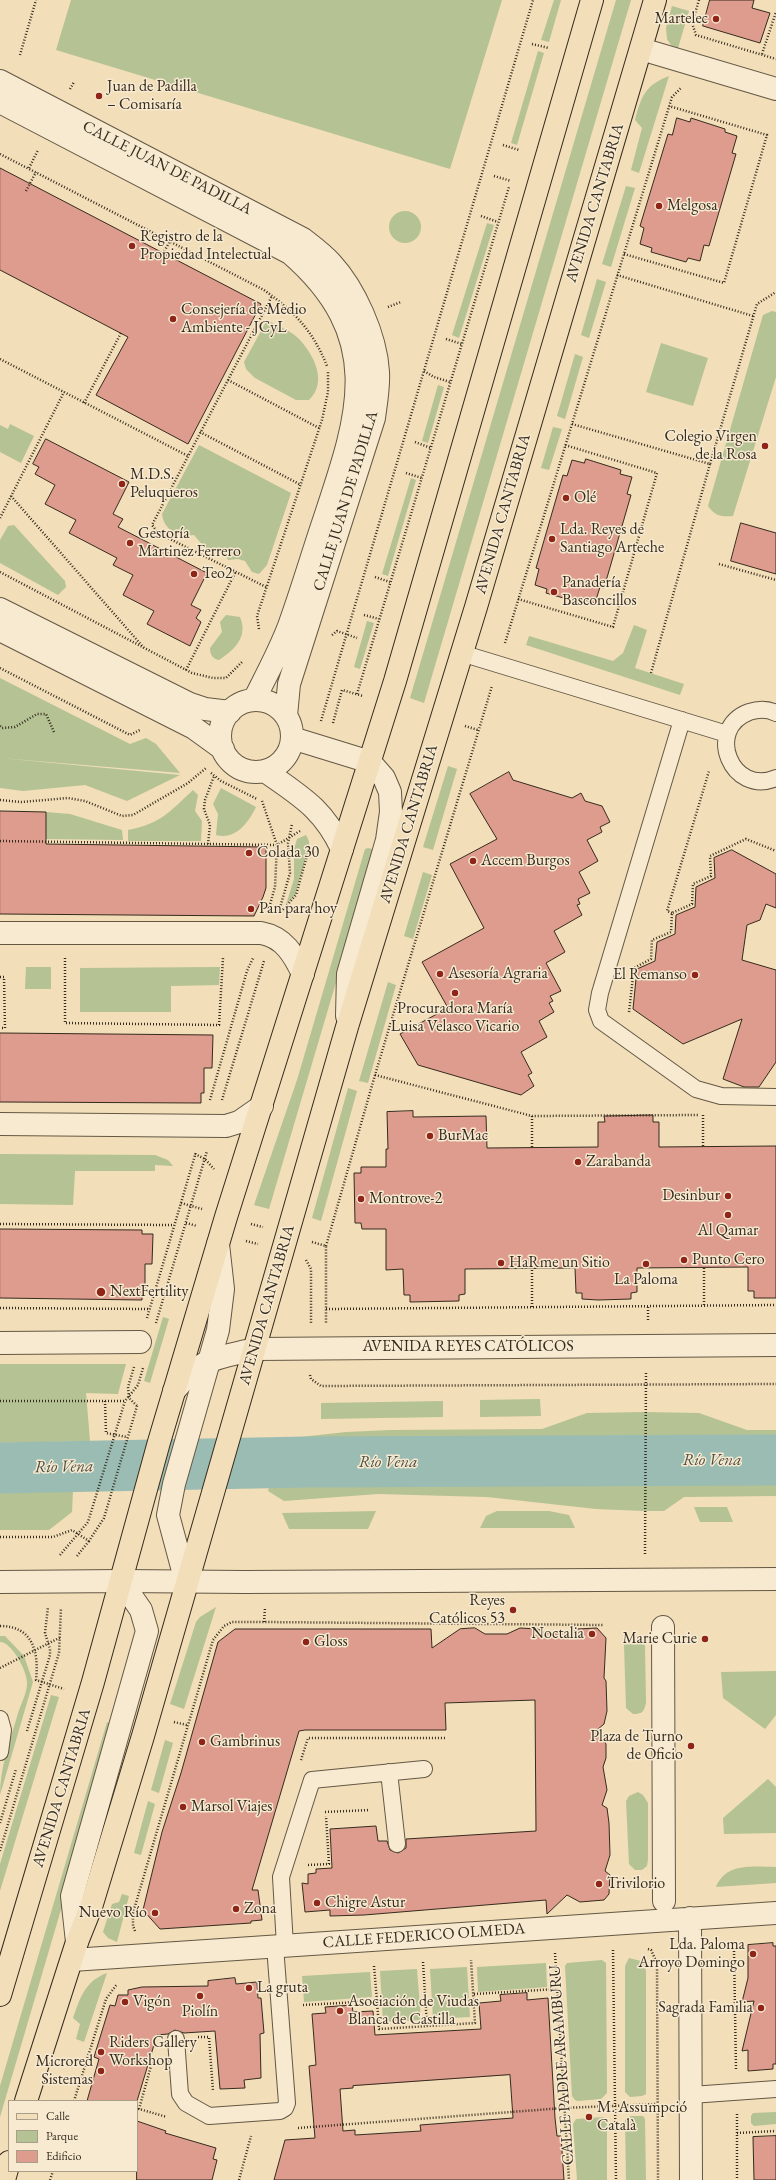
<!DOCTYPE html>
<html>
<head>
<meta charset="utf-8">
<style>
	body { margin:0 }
	#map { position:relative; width:776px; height:2180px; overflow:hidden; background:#f2deb8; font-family:"EB Garamond",serif }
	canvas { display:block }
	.legend { position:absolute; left:8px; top:2100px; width:130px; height:72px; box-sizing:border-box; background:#f7ead1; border:1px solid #a99e89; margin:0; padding:5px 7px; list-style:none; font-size:12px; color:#352b1e }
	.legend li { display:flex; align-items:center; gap:8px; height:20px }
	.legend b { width:20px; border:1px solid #a99e89 }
</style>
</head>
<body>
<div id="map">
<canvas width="776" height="2180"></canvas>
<ul class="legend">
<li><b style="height:5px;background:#f2deb8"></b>Calle</li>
<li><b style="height:11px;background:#b4c294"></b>Parque</li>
<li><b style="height:11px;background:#dd9c8d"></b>Edificio</li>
</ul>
</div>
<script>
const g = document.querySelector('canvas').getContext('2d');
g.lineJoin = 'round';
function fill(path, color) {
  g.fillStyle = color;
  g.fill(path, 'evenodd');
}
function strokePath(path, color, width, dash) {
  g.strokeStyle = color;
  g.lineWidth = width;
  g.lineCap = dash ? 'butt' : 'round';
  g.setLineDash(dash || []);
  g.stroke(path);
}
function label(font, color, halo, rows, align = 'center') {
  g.font = font + ' "EB Garamond",serif';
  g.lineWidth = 3;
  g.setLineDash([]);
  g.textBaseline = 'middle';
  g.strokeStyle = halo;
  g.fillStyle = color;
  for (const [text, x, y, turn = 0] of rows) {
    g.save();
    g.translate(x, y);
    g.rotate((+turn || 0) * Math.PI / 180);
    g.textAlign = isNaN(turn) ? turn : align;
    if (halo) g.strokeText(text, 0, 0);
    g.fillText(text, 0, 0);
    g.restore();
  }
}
fill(new Path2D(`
	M71,0H502L450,169L56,50Z
	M554,0H561L549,42L541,40Z
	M616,0H631L424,703L410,698Z
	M672,6L689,11L678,48L671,45L667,39L666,28Z
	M538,51L544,53L517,145L511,143Z
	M669,76L639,173L631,170L642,128L635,120C641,97 645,85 669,76Z
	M626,186L635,188L611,267L602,264Z
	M389 227a16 16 0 1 1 32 0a16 16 0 1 1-32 0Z
	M487,223L494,225L459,338L452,335Z
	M597,279L606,282L589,338L581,335Z
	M772,311L776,312V377L733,516C721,517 715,516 708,506L763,315Z
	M267,320C277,325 291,331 299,339C314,355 328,382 309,400H296L255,378L246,369L244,362Z
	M661,343L708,358L693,406L646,392Z
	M575,354L583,357L565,419L557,416Z
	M438,385L444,387L428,443L422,441Z
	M10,424L34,436L21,463L0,452V425L8,429Z
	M553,427L562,429L549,470L541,468Z
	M199,445L291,493L267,565L259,574L252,572L245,561L238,559L228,560L224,552L219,548H205L194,535C179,537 164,531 162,514Z
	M411,478L416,480L388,576L382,574Z
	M14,525L65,581L66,587L58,595L0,563V540L8,526Z
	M226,615L240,617C248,636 236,649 219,660C213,659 210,655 210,648L222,632L220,622Z
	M367,621L374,623L360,669L354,667Z
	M634,625L647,630L635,668L684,684L680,695L526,645L529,636L613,661L623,653Z
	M0,678L130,744L146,738L156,744L180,773L0,758Z
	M0,758L180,775L127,801L85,785L23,791L0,788Z
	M448,766L457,769L433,850L423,847Z
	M221,788L256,807C248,823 236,840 216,835L218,814L213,804Z
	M193,790L198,795L195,811L202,821L201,841H128V830C162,823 168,813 193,790Z
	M46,812L70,814L122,830L123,840L46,839Z
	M306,835L309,841V847L295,895L286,905L294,879V849L297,839Z
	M368,848L372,849L374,854L269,1209L254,1205L297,1080L365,849Z
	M423,872L432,875L413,939L404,936Z
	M26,967H51V989H25Z
	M220,967L219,985L171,986V1012H80V968Z
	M388,982L396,985L368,1083L359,1081Z
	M348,1088L357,1091L321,1221L312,1218Z
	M0,1154L155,1155L168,1160L173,1166L155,1165V1171H75L73,1205L0,1204Z
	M163,1317L169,1319L150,1383L144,1381Z
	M0,1364H126L118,1394L86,1393L90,1441L0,1443Z
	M540,1399L541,1416L480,1417V1400Z
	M443,1401V1417L321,1419V1403Z
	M645,1412L699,1413L747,1430H776V1496L684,1497L664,1511H644L596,1509L487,1497L378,1494L284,1501L268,1491L283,1439L346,1432L391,1430L542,1429L587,1413Z
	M0,1478H95L91,1491H73L72,1512L49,1530H0Z
	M694,1507H727L733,1522H700Z
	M376,1511L368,1529H289L282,1513Z
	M497,1511H549L569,1515L575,1528H480L486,1516Z
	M216,1607L184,1709L170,1704L196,1622L200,1617Z
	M0,1636H5L24,1656L33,1682L0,1795C0,1766 11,1738 19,1710C22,1702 27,1692 27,1684C28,1672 12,1642 0,1642Z
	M636,1636L641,1639L645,1646L646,1703C644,1712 642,1714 633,1714L626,1708L624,1645L627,1640Z
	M776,1671V1715L765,1729L723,1698L721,1672Z
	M51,1695L59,1697L0,1891V1864Z
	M107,1722L115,1726L0,2117V2086Z
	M165,1740L173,1743L159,1793L151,1790Z
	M768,1779L776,1787V1833L724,1834L723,1818Z
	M638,1792L643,1795L648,1803V1859L647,1866L642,1870H635L629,1864L626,1801L629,1796Z
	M148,1801L155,1804L141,1855L134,1853Z
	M776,1867V1883L716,1887C726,1862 754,1867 776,1867Z
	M122,1894L129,1896L117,1942L108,1938L103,1932L112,1904L119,1902Z
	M629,1958L641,1961L645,1965L646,1972V2094L642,2096L630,2097L625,2092V1966Z
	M602,1960L606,1963L607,2093L601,2099L578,2101L575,2100L572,2096L565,1966L567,1963Z
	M546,1963L547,1987L478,1992L477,1967Z
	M467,1967L470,2017L433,2019L430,1969Z
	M417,1969L421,2020L383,2022L380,1971Z
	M370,1972L372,1997L304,2002L302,1976Z
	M107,1973L84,2042L76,2039L80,2024L73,2018C80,1998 85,1981 107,1973Z
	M776,2112V2124L754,2126L751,2123V2116L753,2113Z
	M631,2116H643L645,2119L646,2180H626L625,2119Z
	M604,2117L607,2120V2180H577L573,2124L576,2119Z`), '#b4c294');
strokePath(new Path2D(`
	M0,1468L307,1462L776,1460`), '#9bbcb3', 51);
const building = new Path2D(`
	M710,0H754L752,8L770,13L760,43L703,26Z
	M677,118L690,122L691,118L725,129V132L737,136L732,153L736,154L709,246L704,245L700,261L688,258L686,262L651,252L652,248L640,244L644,228L640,226L668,134L672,135Z
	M0,168L261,304L188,444L96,395L128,337L0,270Z
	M46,439L129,482L113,514L123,519L118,527L207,573L191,605L201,610L196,618L201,622L190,646L147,624L154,611L123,595L133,575L113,565L117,558L69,533L76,520L45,504L55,485L35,474L39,467L33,464Z
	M586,459L621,470L620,474L632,477L627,494L631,495L604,588L600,587L595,603L582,599L581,603L546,593L547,589L535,585L539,569L536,568L563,475L567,476L572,460L584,463Z
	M741,523L776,533V574L731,561Z
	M509,772L513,780L572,798L581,793L585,801L602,806L610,822L600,827L602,832L587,840L598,861L579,872L590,893L578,899L580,904L577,905L582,915L554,931L565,952L546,963L561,991L550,996L553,1001L549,1003L554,1012L539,1021L547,1037L521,1052L532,1073L528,1075L534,1086L521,1095L418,1065L400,1034L448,1008L422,962L484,928L450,864L497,839L470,794Z
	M0,811L46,812V844L266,847V888L263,897L254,916L0,914Z
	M732,850L776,874V908L766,904L760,920L747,925L742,960L776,970V1062L759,1087H744L723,1079L742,1019L683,1044L633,1009L637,969L655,961L657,942L675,934L676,915L695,907L696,887L715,878L714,858Z
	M0,1033L213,1035L212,1068H204V1093H201V1103L0,1102Z
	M413,1111V1117L486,1116L487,1148L598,1147V1122H605L604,1116L653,1115V1122H659V1147L776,1146V1298H754V1291H748V1267L637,1268V1292L631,1293V1299L598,1300L582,1299V1293H576L575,1268L465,1269V1294L459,1295V1301L410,1302V1295H404L403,1269L386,1270V1229H362L361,1223H355L354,1173H361V1167H386V1149H388L387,1112Z
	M0,1229L142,1230V1234H153L152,1264H145V1289H142V1300L0,1298Z
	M475,1628L485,1634H507L520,1628L538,1629L543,1632L551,1634L570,1633L577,1629L597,1628L606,1638L604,1678L606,1681L607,1711L604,1724L597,1730L606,1744V1758L603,1767L607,1790L602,1805L607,1808L609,1823L610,1855L605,1871L610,1875L609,1894L604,1900L580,1902L567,1895L547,1914L546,1900L364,1915L330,1916V1910L305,1912L302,1883L308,1884V1874L316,1873V1869L332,1868L330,1829L376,1826L378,1841H387L390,1850L398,1853L406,1848V1839L536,1831L535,1700L445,1703L446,1730H305L299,1731L252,1890H258L262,1920L251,1921V1923L160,1929L143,1910L162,1832L181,1773L218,1642L235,1629H431L432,1648L460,1629Z
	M773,1943V1946H776V2064H773V2069L748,2071V2050L742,2051L754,2001L742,2002L748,1978V1945Z
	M235,1978L236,1984L257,1982L258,1998H261L264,2033L260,2034L261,2078L244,2080L245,2088L220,2089L215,2031L184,2033L175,2030L168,2034L157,2035L137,2101H87L99,2059L94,2057L110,2005L115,2006L118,1995H128V1990L142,1987L208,1986V1981Z
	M527,1993V2000L548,1998L555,2118L557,2136H561L564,2180H274L285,2140L315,2138L309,2066L316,2065L312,2014L326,2013L325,2007L352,2005L353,2012L373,2011L375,2035L481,2029L479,2003L501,2001L500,1995ZM510,2075L513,2118L420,2125L421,2131L355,2135V2130L343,2131L340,2089L353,2088V2086Z
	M137,2121L166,2131L165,2133L216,2148L213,2159L217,2160L212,2180H137Z
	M776,2136V2180H754L753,2137Z`);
fill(building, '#dd9c8d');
strokePath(building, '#352b1e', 1);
const service = new Path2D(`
	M461,653L727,734
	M776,713C768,709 758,709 749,712C704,729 732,797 776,778
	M682,720L600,993L597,1010L601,1021L696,1089L721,1096L776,1097
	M0,1719L3,1730L0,1752
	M389,1772L397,1844
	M285,1946L281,1877L312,1780L424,1769
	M176,2039L180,2094L186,2103L209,2116L280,2111L285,2108L287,2103L275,1946
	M691,2095L776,2089`);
const pedestrian = new Path2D(`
	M0,1343L140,1342
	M663,1627L664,1901`);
const minor = new Path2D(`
	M641,49L776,89
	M0,81L303,239C312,246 323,254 331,263C355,289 376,336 378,372C379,387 376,402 374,418L289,684L286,716
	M0,102L290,253C389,339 358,418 322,526C311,559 301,593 289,626C279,652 266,676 254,700
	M0,609L190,704L205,709L230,712
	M0,630L194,728L223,749
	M220 736a36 36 0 1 1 72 0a36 36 0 1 1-72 0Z
	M292,738L370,762L384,778L390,792L391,812L387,840L348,974L347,1016
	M265,771C300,796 323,808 342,849
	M0,933H261C284,937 294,955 303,974
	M0,1124L226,1126L239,1122L262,1106
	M0,1582L121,1581L141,1610L147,1631L72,1896L77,1942
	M186,1582L168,1515L174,1484L218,1330L223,1289L218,1244
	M690,1918L691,2180
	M72,1960L776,1913`);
const tertiary = new Path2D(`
	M174,1391C202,1357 214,1359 255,1349L776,1345
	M121,1581L245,1582L776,1579`);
const primary = new Path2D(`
	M0,1995L93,1682L159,1442L226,1217L395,681L592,0
	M26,2101L77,1942L91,1907L143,1736L347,1027L476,607L655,0
	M4,2180L9,2162`);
strokePath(service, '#645844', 18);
strokePath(pedestrian, '#645844', 24);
strokePath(minor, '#645844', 24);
strokePath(tertiary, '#645844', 24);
strokePath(primary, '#352b1e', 24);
strokePath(new Path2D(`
	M699,0L692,23L696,35L776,59
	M532,44L549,48
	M762,54L776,12
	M20,55L36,0
	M70,89L74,82
	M503,145L519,150
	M0,154L264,290C295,312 313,331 327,366
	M29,168L38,150
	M494,176L511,181
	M26,191L36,172
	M481,216L498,222
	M624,254L724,283L767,135L669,106
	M160,259L170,241
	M617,275L753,316
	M388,307L401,302
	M446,339L462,344
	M0,359L188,456
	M424,371L434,377L450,382
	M228,380L319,428
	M84,403L121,333
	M572,424L710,464L757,304L776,292
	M200,432L301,485
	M415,442L431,448
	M406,473L422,478
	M11,496L144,648
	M0,518L64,392
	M719,564L776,580
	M0,572L192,673L213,678H226L243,661
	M375,577L390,582
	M266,587L158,533L152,525L272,296
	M518,599L613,627L657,473L565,445
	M364,615L379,619
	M259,629L257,616L322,420L328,392V371
	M332,635L337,631L357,638
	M505,643L672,97L681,88
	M0,668L130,735L140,730
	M186,670L236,571
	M651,673L710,464
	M357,694L509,187
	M321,721L533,0
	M333,723L342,690L363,696
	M0,726L2,728L15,727L37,714H46L54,732
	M465,726L478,730
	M211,773L221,781L257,799
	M0,800L21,802L68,798L85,801L122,816L133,815L188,783L206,768
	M262,801L277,845L275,887L269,908
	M0,841L277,845L300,831
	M208,844L210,825L204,809L205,800L214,776
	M279,911L290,873L288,843L292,824
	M281,912L296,895L310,845
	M672,913L667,911L709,771
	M65,958V1023L219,1025L223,958
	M0,977H4L5,1028H0
	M629,1012L634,968L651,959L652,940L671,932L672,913L692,904L693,884L711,876L710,856L746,839L776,851
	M375,1075L532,1116L698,1115
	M210,1100L247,971L253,958
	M222,1100L264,961
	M703,1115V1147
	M532,1116V1148
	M195,1154L205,1159L214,1169
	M181,1203L202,1209
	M186,1223L197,1226
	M0,1224L174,1225
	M251,1224L263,1227
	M246,1241L258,1244
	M312,1242L326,1246V1324
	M326,1246L375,1075L492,686
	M306,1260L311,1269V1324
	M704,1268V1305
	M532,1307V1269
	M0,1308L150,1309
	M326,1309L776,1305
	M147,1318L196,1152
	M648,1320V1306
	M156,1323L207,1151
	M134,1367L128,1387L129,1398L137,1406
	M310,1375L311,1379L321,1386L776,1384
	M0,1401H125
	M105,1401L106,1433L127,1437
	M0,1537H53L72,1530L89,1541L104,1518L137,1406
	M645,1554L646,1373
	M60,1555L88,1522L125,1401L138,1385L143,1368
	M77,1556L89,1541
	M264,1622L265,1608
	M0,1626C33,1626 39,1652 36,1680L64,1689
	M0,1668L61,1637
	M174,1722L187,1725
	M27,1731L50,1655V1649L45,1633L48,1607
	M301,1760L308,1738H446
	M325,1812L370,1810
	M0,1823L16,1769
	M0,1851L59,1653L61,1608
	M308,1865L329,1864L326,1816
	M135,1931L133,1926V1913L213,1640L224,1626L232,1622H264L603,1625
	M648,1949L651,1950L657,1963L658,2180
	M613,1950L616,2180
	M555,1953L569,2180
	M717,1961H734
	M423,1962L427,2026
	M374,1966L377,2001
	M474,1994L557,1989
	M303,2005L377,2001L379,2029L475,2023L471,1960
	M198,2037H209L213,2091
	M153,2059L139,2109L167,2117
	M736,2069L734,1951L740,1942
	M74,2101L106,1999L117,1984
	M737,2114V2180
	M298,2128L564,2108L657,2104
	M737,2133L776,2131
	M50,2180L53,2171
	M239,2180L251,2136`), '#352b1e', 2.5, [1, 2]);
strokePath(service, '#f7ead1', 16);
strokePath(pedestrian, '#f7ead1', 22);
strokePath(minor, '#f7ead1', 22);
strokePath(tertiary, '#f7ead1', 22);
strokePath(primary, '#f2deb8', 22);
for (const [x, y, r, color] of [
	[716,19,4,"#8f2418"],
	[99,96,4,"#8f2418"],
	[659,206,4,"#8f2418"],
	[132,246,4,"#8f2418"],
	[173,319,4,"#8f2418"],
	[765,446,4,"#8f2418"],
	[122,484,4,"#8f2418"],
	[566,498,4,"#8f2418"],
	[552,539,4,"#8f2418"],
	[130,543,4,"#8f2418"],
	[194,574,4,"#8f2418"],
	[554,592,4,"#8f2418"],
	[249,853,4,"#8f2418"],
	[473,861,4,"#8f2418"],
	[251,909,4,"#8f2418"],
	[440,974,4,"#8f2418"],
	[695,975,4,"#8f2418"],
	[455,993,4,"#8f2418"],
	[430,1136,4,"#8f2418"],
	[578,1162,4,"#8f2418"],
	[728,1196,4,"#8f2418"],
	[361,1199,4,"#8f2418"],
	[728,1215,4,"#8f2418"],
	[684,1260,4,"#8f2418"],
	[501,1263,4,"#8f2418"],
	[646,1264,4,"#8f2418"],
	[101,1292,5,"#8f2418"],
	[513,1610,4,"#8f2418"],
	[592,1634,4,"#8f2418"],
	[705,1639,4,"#8f2418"],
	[306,1642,4,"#8f2418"],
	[202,1742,4,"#8f2418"],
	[691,1746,4,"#8f2418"],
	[183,1807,4,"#8f2418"],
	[599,1884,4,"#8f2418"],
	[317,1903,4,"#8f2418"],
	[236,1909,4,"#8f2418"],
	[155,1913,4,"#8f2418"],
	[753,1954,4,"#8f2418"],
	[249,1988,4,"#8f2418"],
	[200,1996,4,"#8f2418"],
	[125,2002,4,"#8f2418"],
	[761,2008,4,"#8f2418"],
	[340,2011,4,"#8f2418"],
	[101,2052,4,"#8f2418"],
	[101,2071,4,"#8f2418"],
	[589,2117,4,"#8f2418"]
]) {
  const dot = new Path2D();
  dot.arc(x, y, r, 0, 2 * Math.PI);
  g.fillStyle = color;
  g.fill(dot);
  strokePath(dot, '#f7ead1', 1.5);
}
label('16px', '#352b1e', '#f7ead1', [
	["Martelec",708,19,"right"],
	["Juan de Padilla",107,87],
	["– Comisaría",107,105],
	["Melgosa",667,206],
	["Registro de la",140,237],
	["Propiedad Intelectual",140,255],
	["Consejería de Medio",181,310],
	["Ambiente - JCyL",181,328],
	["Colegio Virgen",757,437,"right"],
	["de la Rosa",757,455,"right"],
	["M.D.S.",130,475],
	["Peluqueros",130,493],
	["Olé",574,498],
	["Lda. Reyes de",560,530],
	["Santiago Arteche",560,548],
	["Gestoría",138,534],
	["Martinez Ferrero",138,552],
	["Teo2",202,574],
	["Panadería",562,583],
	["Basconcillos",562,601],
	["Colada 30",257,853],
	["Accem Burgos",481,861],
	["Pan para hoy",259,909],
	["Asesoría Agraria",448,974],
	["El Remanso",687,975,"right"],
	["Procuradora María",455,1009,"center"],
	["Luisa Velasco Vicario",455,1027,"center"],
	["BurMac",438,1136],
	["Zarabanda",586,1162],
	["Desinbur",720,1196,"right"],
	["Montrove-2",369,1199],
	["Al Qamar",728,1231,"center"],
	["Punto Cero",692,1260],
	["HaRme un Sitio",509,1263],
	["La Paloma",646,1280,"center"],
	["NextFertility",110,1292],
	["Reyes",505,1601,"right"],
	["Católicos 53",505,1619,"right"],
	["Noctalia",584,1634,"right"],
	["Marie Curie",697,1639,"right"],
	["Gloss",314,1642],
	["Plaza de Turno",683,1737,"right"],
	["de Oficio",683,1755,"right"],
	["Gambrinus",210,1742],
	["Marsol Viajes",191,1807],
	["Trivilorio",607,1884],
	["Chigre Astur",325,1903],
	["Zona",244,1909],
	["Nuevo Río",147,1913,"right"],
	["Lda. Paloma",745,1945,"right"],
	["Arroyo Domingo",745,1963,"right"],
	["La gruta",257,1988],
	["Vigón",133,2002],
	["Asociación de Viudas",348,2002],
	["Blanca de Castilla",348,2020],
	["Sagrada Familia",753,2008,"right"],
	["Piolín",200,2012,"center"],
	["Riders Gallery",109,2043],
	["Workshop",109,2061],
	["Microred",93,2062,"right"],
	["Sistemas",93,2080,"right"],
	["M. Assumpció",597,2108],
	["Català",597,2126]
], 'left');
label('16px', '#352b1e', '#f7ead1', [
	["CALLE JUAN DE PADILLA",167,168,27],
	["AVENIDA CANTABRIA",595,203,-73],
	["CALLE JUAN DE PADILLA",346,501,-73],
	["AVENIDA CANTABRIA",503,514,-74],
	["AVENIDA CANTABRIA",409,824,-73],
	["AVENIDA CANTABRIA",267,1305,-74],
	["AVENIDA REYES CATÓLICOS",468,1347],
	["AVENIDA CANTABRIA",62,1788,-73],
	["CALLE FEDERICO OLMEDA",424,1936,-4],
	["CALLE PADRE ARAMBURU",562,2065,-94]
]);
label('italic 17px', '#4e4f43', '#f7ead1', [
	["Río Vena",712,1460],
	["Río Vena",388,1462],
	["Río Vena",64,1467,-1]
]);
</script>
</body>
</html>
